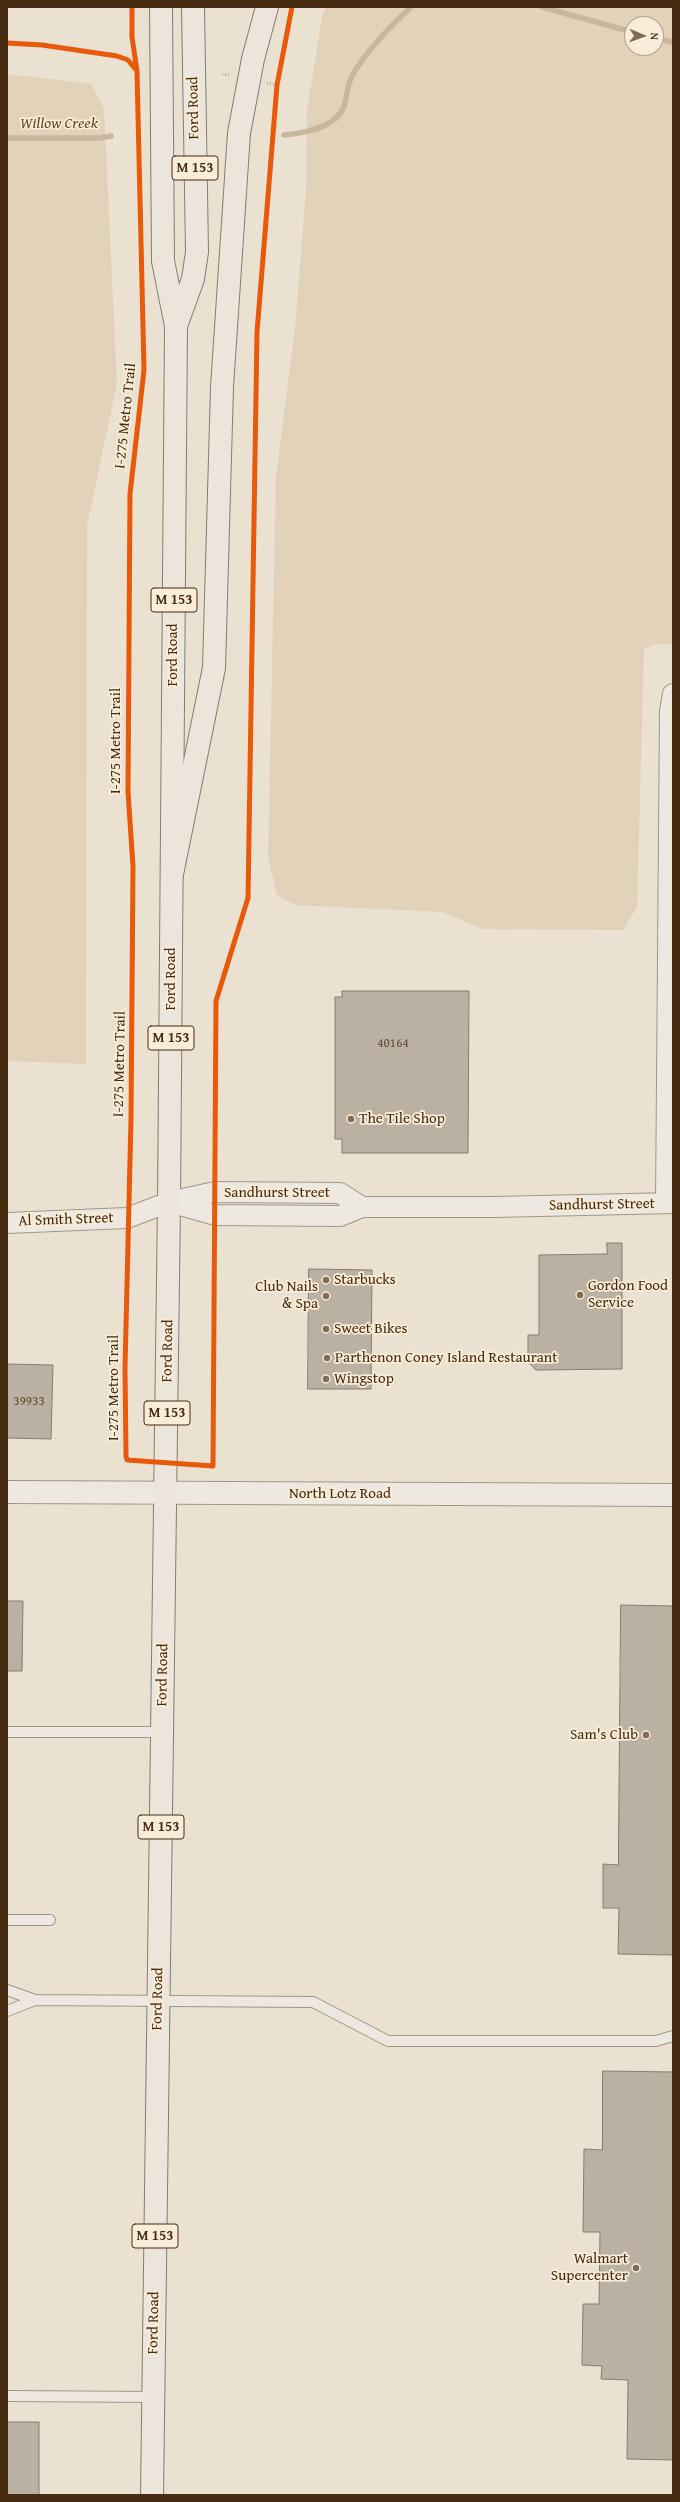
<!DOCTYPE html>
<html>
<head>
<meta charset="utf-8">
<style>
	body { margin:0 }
	#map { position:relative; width:680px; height:2502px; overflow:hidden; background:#ebe1d0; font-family:"Gentium Book Plus",serif }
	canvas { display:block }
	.frame { position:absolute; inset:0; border:8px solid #462b10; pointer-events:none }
	.north { position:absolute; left:624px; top:16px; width:40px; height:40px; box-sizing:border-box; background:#f9edd9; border:1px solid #b19f89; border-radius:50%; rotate:92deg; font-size:11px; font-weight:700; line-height:16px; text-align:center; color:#462b10 }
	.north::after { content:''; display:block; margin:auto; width:14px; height:18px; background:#806b53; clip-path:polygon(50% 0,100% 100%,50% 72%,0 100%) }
</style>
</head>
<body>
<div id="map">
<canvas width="680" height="2502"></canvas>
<div class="frame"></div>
<div class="north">N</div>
</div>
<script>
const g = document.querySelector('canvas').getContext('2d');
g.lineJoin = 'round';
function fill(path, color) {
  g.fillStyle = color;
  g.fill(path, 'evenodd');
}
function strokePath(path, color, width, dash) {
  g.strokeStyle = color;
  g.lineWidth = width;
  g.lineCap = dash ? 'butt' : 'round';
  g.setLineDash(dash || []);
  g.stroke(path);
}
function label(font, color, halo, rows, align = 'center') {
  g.font = font + ' "Gentium Book Plus",serif';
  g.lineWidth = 3.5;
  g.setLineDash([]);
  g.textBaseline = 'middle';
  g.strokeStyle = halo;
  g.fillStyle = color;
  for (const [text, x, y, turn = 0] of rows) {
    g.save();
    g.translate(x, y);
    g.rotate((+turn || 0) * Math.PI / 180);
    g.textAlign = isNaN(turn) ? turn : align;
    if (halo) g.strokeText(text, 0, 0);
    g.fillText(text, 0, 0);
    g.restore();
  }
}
fill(new Path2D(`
	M326,7H673V644H654L644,650L637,907L623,930L482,929L443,912L295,905L277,895L268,857L276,477L295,328L306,190L307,110L322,18ZM632,24H656V48H632Z
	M7,74L91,84L104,108L117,383L87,526L86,1064L7,1061Z`), '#e1d2b9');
strokePath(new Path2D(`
	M542,7L632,32
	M656,38L673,42
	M284,135C305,133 336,128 344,106C348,95 347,83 353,74C368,49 390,27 411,7
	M7,138H99L111,136`), '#c9b79d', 5.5);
const building = new Path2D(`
	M342,991H469L468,1153H342V1139H335V997H342Z
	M607,1243H622V1369L536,1370L528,1362V1335H539V1255L607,1254Z
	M309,1269L372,1270L371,1389H308Z
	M7,1364L53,1365L51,1439L7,1438Z
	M7,1601H23L22,1671H7Z
	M621,1605L673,1606V1955L618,1954L619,1908H603V1864L618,1865Z
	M603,2071L673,2072V2460L627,2459L628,2380L601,2379L602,2366L582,2365L583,2304H599L600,2232H583L584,2149L602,2150Z
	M7,2422H39V2495H7Z`);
fill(building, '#bab1a3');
strokePath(building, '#867d70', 1);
const service = new Path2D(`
	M7,1732H162
	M7,1920H50
	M7,1990L35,2000L313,2002L388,2041H656L673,2036
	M7,2011L35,2000
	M7,2396L154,2397`);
const minor = new Path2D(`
	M666,1203L670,711L673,694
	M362,1207L340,1193L215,1192L169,1202L215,1215L340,1216L362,1207H494L673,1203
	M7,1223L127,1218L169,1202`);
const tertiary = new Path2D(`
	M7,1492L673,1495`);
const primary = new Path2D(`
	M176,326L193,279L197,252L193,7
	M152,2495L169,1202L176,326L163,261L161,7`);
const motorway = new Path2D(`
	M172,874L214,668L222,387L239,133L253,59L267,7`);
strokePath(service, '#9f9688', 12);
strokePath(minor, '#9f9688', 22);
strokePath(tertiary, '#9f9688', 24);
strokePath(primary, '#867d70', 24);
strokePath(motorway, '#867d70', 24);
strokePath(new Path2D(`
	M222,74L230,75
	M267,83L277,85`), '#afa89f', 2.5, [1, 2]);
strokePath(service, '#eee9e0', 10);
strokePath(minor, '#eee9e0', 20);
strokePath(tertiary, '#eee9e0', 22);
strokePath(primary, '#ebe5dc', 22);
strokePath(motorway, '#ebe5dc', 22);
strokePath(new Path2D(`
	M132,7V37L137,71
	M7,43L42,45L117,56L128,60L137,71L144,370L130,494L128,792L133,866L131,1119L125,1368L126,1456L127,1460L213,1466L216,1001L248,898L257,332L277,85L292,7`), '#e8590c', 5);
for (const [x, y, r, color] of [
	[351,1119,4,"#806b53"],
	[326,1280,4,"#806b53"],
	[580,1295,4,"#806b53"],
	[326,1296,4,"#806b53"],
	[326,1329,4,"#806b53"],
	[327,1358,4,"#806b53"],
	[326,1379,4,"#806b53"],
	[646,1735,4,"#806b53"],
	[636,2268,4,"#806b53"]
]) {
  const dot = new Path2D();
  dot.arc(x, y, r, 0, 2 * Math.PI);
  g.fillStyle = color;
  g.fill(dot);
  strokePath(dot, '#f9edd9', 1.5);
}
label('13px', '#634c35', null, [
	["40164",393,1044],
	["39933",29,1402]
]);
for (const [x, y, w] of [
	[195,168,46],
	[174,600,46],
	[171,1038,46],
	[167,1413,46],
	[161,1827,46],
	[155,2236,46]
]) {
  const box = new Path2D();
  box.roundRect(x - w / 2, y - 12, w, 24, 3);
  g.fillStyle = '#f9edd9';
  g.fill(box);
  strokePath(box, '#462b10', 1);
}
label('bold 14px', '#462b10', null, [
	["M 153",195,168],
	["M 153",174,600],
	["M 153",171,1038],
	["M 153",167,1413],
	["M 153",161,1827],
	["M 153",155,2236]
]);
label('15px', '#462b10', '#f9edd9', [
	["Ford Road",194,108,-91],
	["I-275 Metro Trail",126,416,-84],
	["Ford Road",173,655,-90],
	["I-275 Metro Trail",116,741,-90],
	["Ford Road",171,979,-90],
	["I-275 Metro Trail",120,1064,-89],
	["Sandhurst Street",277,1193],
	["Sandhurst Street",602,1205,-1],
	["Al Smith Street",66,1220,-2],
	["Ford Road",168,1351,-89],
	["I-275 Metro Trail",114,1388,-90],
	["North Lotz Road",340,1494],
	["Ford Road",163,1675,-89],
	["Ford Road",158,1999,-89],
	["Ford Road",154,2323,-89]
]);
label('15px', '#462b10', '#f9edd9', [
	["The Tile Shop",359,1119],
	["Starbucks",334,1280],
	["Gordon Food",588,1286],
	["Service",588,1303],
	["Club Nails",318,1287,"right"],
	["& Spa",318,1304,"right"],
	["Sweet Bikes",334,1329],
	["Parthenon Coney Island Restaurant",335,1358],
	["Wingstop",334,1379],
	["Sam's Club",638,1735,"right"],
	["Walmart",628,2259,"right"],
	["Supercenter",628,2276,"right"]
], 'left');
label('italic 16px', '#634a2e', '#f9edd9', [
	["Willow Creek",59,124]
]);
</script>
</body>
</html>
